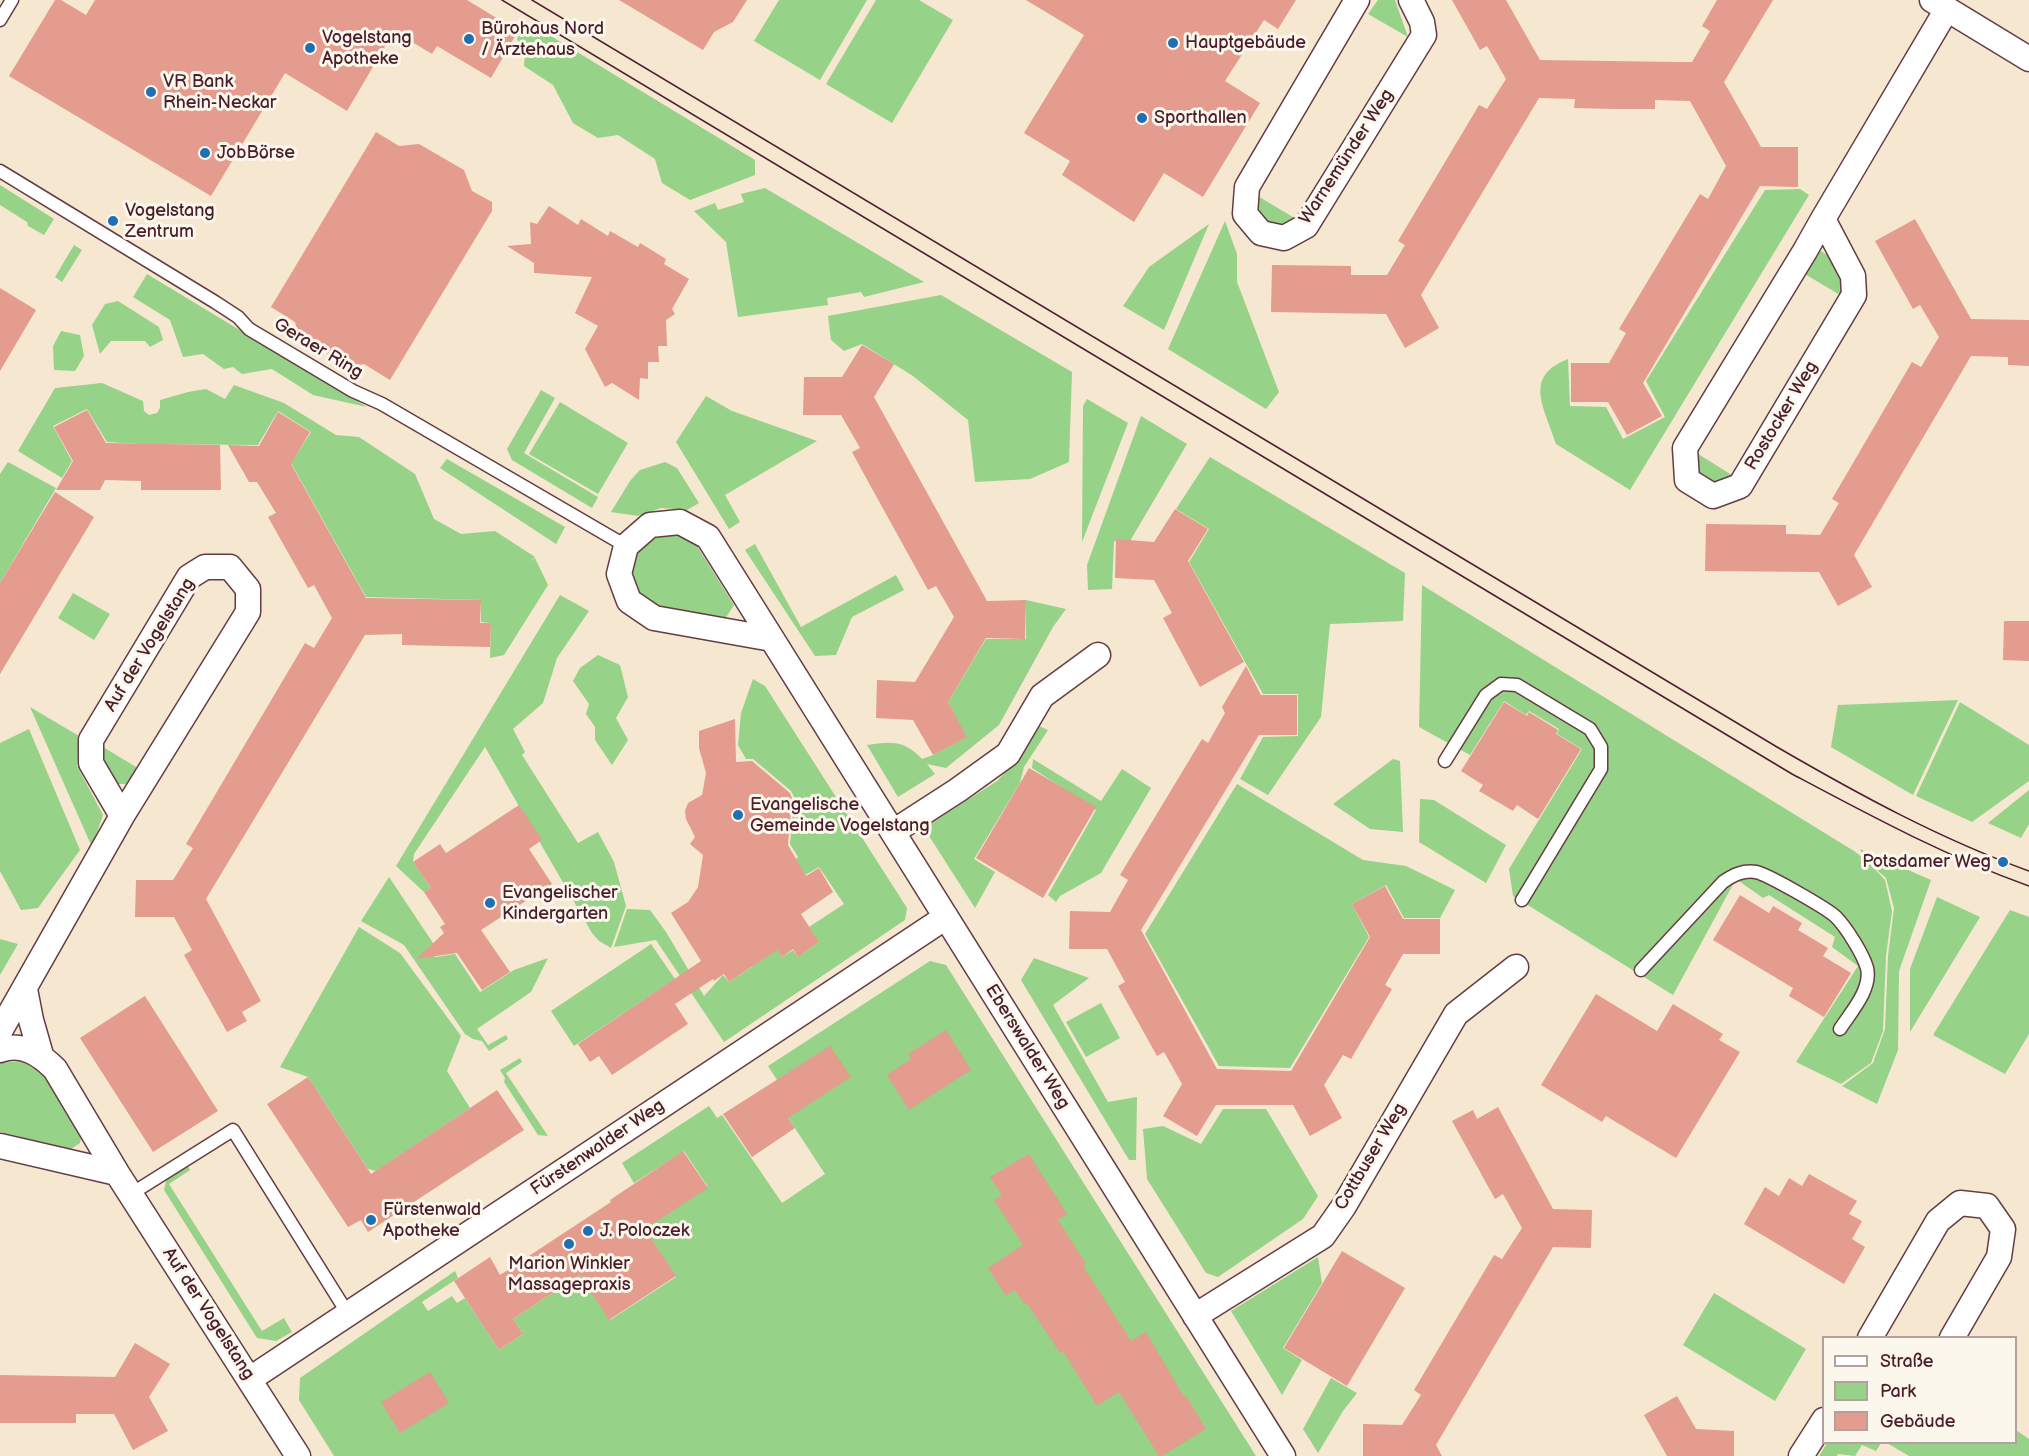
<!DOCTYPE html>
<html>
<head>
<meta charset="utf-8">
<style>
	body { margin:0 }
	#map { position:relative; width:2029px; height:1456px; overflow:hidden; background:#f6e7d1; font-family:"Balsamiq Sans",sans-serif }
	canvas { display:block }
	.legend { position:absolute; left:1822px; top:1336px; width:195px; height:108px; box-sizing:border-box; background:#fbf7ec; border:2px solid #b4a19f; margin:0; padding:8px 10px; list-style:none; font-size:18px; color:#4a1f2b }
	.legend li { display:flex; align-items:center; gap:12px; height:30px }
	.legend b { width:30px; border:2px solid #b4a19f }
</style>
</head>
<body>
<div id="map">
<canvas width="2029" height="1456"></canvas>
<ul class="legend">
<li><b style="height:8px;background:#fff"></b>Straße</li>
<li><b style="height:16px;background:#96d287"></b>Park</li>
<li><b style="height:16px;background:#e39c8d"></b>Gebäude</li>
</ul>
</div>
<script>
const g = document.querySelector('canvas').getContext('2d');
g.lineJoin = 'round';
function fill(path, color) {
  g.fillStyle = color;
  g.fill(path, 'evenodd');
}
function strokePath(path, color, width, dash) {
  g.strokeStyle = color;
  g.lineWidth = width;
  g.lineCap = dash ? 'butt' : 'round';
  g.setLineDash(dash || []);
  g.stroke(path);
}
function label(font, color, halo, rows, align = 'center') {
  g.font = font + ' "Balsamiq Sans",sans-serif';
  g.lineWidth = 6;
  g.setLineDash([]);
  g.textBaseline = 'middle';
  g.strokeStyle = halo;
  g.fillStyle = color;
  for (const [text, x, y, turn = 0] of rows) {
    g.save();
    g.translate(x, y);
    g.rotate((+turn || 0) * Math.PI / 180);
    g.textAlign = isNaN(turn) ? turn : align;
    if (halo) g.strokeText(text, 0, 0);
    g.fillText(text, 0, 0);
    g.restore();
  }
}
fill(new Path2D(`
	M779,0H867L820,80L754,41Z
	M876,0H919L953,20L892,123L826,84Z
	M1378,0H1395L1408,37L1368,14Z
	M526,21L755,160V175L690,200L662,183L655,159L618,135L598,138L573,123L553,85L524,66L525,54L517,39Z
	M0,185L54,219L44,235L28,226L27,222L0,205Z
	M765,188L924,282L864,297L861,292L827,298L828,305L738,317L726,242L694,211L715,203L718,210L744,202L741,194Z
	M1800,189L1809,195L1630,490L1556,444C1545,408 1522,377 1568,359L1570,406L1606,407L1623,439L1665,417L1646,381L1765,190Z
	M1256,195L1298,220L1282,227C1262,222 1257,216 1256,195Z
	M1225,221L1237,254V282L1279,392L1266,409L1168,349Z
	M1209,224L1164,330L1123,306L1149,267Z
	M74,245L82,250L62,282L55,277Z
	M1817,249L1831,257L1845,283L1840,295L1803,273Z
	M147,274L367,407L313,395L272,369L242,374L233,367L224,369L203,354L183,357L170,320L133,297Z
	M941,295L1072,372L1069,462L1030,479L975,482L968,420L913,376L862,344L844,351L831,340L828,316Z
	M118,301L159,327L163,340L150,347L145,341H111L100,354L92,325L105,304Z
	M61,331L80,335L84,356L75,371L54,370L53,346Z
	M102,383L143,401L144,411L149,415L157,413L160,408V400L188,392L206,389L225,399L234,385L284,403L336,435L359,437L415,474L434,519L461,534L495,531L535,557L529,562L535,558L548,585L504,655L490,658L491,623L481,622V600L366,597L291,463L311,432L278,411L258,445L141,444L107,442L87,409L53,426L72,461L62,478L18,451L55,388Z
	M541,390L555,398L524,453L598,497L592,508L512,460L507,449Z
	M706,396L732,411L817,441L725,495L740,522L729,529L676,442Z
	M1087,399L1128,423L1082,542L1083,406Z
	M560,402L628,443L598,494L529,454Z
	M1141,416L1187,444L1130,541H1114L1112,589L1088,590L1087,565Z
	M1695,452L1735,477L1723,486L1705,482L1693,469Z
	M1210,457L1405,573L1403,621L1330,624L1321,717L1268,795L1240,779L1263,737L1298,736V694H1263L1189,562L1209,529L1176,509Z
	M447,459L565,527L556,544L440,468Z
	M8,462L56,488L0,583V474Z
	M665,462L677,468L699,503L687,510L661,508L638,516L611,512L630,481L640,470Z
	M676,534L697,546L734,605L725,619L658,606L640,595L632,575L636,553L650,537Z
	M755,544L801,627L896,575L904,590L852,617L836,655L815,656L745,550Z
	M1422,585L1854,851L1866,860L1860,849L1931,880L1899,971L1898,1050L1877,1104L1842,1086L1873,1063L1885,1029L1888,956L1894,908L1886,878L1870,864L1885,880L1892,911L1886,956L1883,1031L1871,1063L1841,1084L1796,1062L1858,966L1832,947L1835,937L1769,895L1763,898L1736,879L1673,995L1513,896L1509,869L1582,749L1557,734L1559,729L1529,711L1526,715L1504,701L1470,755L1419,727Z
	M73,593L110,614L94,640L58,618Z
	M560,595L589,611L557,658L543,703L513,729L525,752L522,755L578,843L598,832L614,862L626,906L611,948L599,941L592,933L485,747L414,854L413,862L431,888L424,892L396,866Z
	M1026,600L1066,609L1053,627L999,725L946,768L927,764L935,774L898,797L867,745C890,741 905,740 922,759L933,755L966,737L948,702L986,639H1026Z
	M598,655L620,665L628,697L616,718L628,740L612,765L595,740V727L586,714L589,704L573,681L580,668Z
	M753,679L765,686L907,908L905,920L724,1042L656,940L614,947L627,909L650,910L666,932L704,996L723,975L729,982L752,967L737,944L763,927L782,957L793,950L798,957L819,942L809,927L844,904L819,867L805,875L796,859L798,857L790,844L794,797L791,791L753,759H746L738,745L741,713Z
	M1958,700L1913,795L1831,747L1838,705Z
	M1960,702L2029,745V781L1972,822L1916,796Z
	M30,707L79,736L77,766L103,815L92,847Z
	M1037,725L1048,730L1024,767L1020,783L974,859L995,872L975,908L924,828L997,781L1018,759Z
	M29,729L80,850L38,908L21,910L0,871V743Z
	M103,747L141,770L131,784H117L100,761Z
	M1033,759L1101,801L1122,769L1151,788L1101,873L1060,896L1056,902L1048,895L1096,810L1032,768Z
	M1393,759L1400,761L1403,832L1370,829L1333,804Z
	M1237,784L1363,860L1406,866L1455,890L1440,918H1404L1386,885L1352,904L1369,937L1290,1068L1219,1066L1145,934Z
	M2029,790V824L2021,838L1988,823Z
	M1420,799L1434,800L1506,845L1486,883L1419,842Z
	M389,877L433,943L431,955L436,957L455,954L480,992L514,970L548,958L531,992L477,1029L488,1045L506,1035L508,1039L489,1051L482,1041L473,1039L465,1034L404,945L361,921Z
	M1937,897L1980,917L1910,1032V969Z
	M2010,910L2029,917V1034L2005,1074L1933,1035Z
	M359,927L400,953L461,1036L447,1071L470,1108L376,1171L368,1169L308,1077L280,1067Z
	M0,939L18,944L0,975Z
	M651,944L675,979L574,1046L551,1011Z
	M1034,958L1089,978L1053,1005L1108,1102L1137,1097L1136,1160H1129L1021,980Z
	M930,961L946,965L1256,1456H334L299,1400L300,1378L455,1271L458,1278L422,1302L428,1311L452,1296L457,1303L465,1298L499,1350L523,1334L513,1319L580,1275L610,1320L676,1277L645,1229L708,1187L684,1151L634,1183L622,1163L709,1106L717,1118L722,1115L782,1203L825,1174L770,1090L779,1083L768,1066Z
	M1101,1003L1120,1038L1086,1057L1066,1022Z
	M520,1058L522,1062L506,1073L548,1136L538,1135L504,1082L505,1078L500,1070Z
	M22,1061L42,1073L82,1134L80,1143L71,1149L0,1132V1063Z
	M1223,1109H1266L1318,1196L1303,1219L1218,1277L1206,1273L1147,1179L1143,1129L1163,1126L1201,1144Z
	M187,1165L190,1170L169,1184L262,1331L284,1318L292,1332L276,1341L257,1338L164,1190L167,1177Z
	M1318,1257L1322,1283L1283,1348L1302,1360L1282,1395L1231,1311Z
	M1714,1293L1806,1349L1775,1401L1683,1345Z
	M1331,1378L1357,1393L1343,1411L1318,1453L1303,1429Z
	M2016,1430L2029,1439V1456H1909L1887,1443L2016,1442Z
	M1827,1443V1442L1881,1443L1876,1451L1862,1445L1855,1456L1838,1454L1837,1456H1819Z`), '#96d287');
fill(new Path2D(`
	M55,0H61L86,15L95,0H467L518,31L491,78L437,46L432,54L394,31L347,111L285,73L211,196L9,76Z
	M619,0H747L733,22L714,32L703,50Z
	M1026,0H1296L1278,29L1264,20L1225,81L1260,103L1203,197L1164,173L1134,222L1062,175L1070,161L1024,133L1084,35Z
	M1452,0H1506L1540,60L1676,62H1692L1710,31L1702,26L1717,0H1773L1724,82L1761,147H1798V187L1760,186L1643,383L1662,416L1627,435L1608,402H1571V363H1609L1626,333L1619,329L1700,194L1708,199L1726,166L1690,101L1655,100V109H1615L1574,108L1575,99L1539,98L1421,295L1439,328L1405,348L1386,314L1271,312L1272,265L1351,266V275H1387L1405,245L1398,241L1479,105L1487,109L1506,79L1487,46L1480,50Z
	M376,132L399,146L419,144L464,170L472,191L492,202V211L390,380L364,364L350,367L299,337L295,322L271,307Z
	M549,206L578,225L581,219L608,236L610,231L638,247L640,243L666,259L664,264L689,279L672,309L675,314L666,320L667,346H658L659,362H648V379L640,378L639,400L612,383L605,387L585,349L598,326L575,313L592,277L534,273V263L507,246L531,244L530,222L537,224Z
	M1915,219L1971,319L2029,320V366L2008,365V357L1971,356L1854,555L1872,587L1838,606L1819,572L1705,571L1706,524L1786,525V534L1820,535L1839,503L1832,499L1912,362L1921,367L1939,337L1920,305L1913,309L1875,241Z
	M0,288L36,310L0,371Z
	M862,345L894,364L874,397L987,601L1026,600L1025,639L986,638L948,702L967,737L933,755L913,720L876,718L877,680L915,682L954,617L936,586L928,590L870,485L852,452L860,448L841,415H803L804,377H842Z
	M87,410L106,443L220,445L221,490H141V481L105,480L100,490H56L73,461L54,427Z
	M278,412L310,432L291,464L366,598L481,600L480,623H491L490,647L402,645V634L365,635L206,899L261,1001L242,1012L247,1021L227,1032L184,955L192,950L174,917H135L136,880H173L193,848L186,844L305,643L314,648L332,618L314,585L308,588L268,517L276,513L257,482H249L228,445L259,446Z
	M55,492L94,517L0,674V583Z
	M1175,509L1208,529L1188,561L1244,662L1200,687L1163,618L1172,613L1154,580L1115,578L1116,539L1154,542Z
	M2004,621H2029V661L2003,660Z
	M1246,666L1261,695H1297V735H1259L1141,930L1217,1069L1291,1071L1370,937L1352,904L1385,886L1403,919H1440V954H1403L1385,985L1392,989L1351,1059L1343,1055L1324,1085L1342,1118L1310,1136L1293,1105H1216L1197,1136L1163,1116L1182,1084L1164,1052L1157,1056L1118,986L1125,982L1107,949H1069L1070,911L1110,912L1128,880L1120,875L1202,739L1208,743L1225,713L1222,707Z
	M1504,702L1527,716L1529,712L1558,730L1556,734L1581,749L1538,819L1517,805L1513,811L1479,791L1483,785L1461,771Z
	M735,719L736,762L752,761L790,793L792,798L788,845L806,876L819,868L833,892L801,914L819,942L798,957L793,949L782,957L777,950L729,982L724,974L714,981L713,979L675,1004L688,1024L612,1075L599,1056L590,1062L578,1044L701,961L671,913L688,902L698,887L703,855L690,844L695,837L686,819L685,811L688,803L702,795L706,773L699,748V731Z
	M1029,768L1096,807L1043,898L976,858Z
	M519,805L542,840L529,849L552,884L481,930L510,972L482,990L457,953L416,959L444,933L440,927L445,924L424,892L431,888L413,862L440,844L446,853Z
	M1740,895L1769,913L1773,906L1802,923L1798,930L1828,948L1823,956L1851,973L1824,1017L1789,996L1793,988L1713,940Z
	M1596,994L1657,1031L1673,1004L1723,1034L1719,1040L1740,1052L1676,1158L1606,1116L1602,1122L1541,1085Z
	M145,996L218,1111L153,1152L80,1038Z
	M946,1030L971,1070L909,1110L887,1075L911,1059L908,1054Z
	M830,1046L851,1077L788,1118L795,1128L752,1157L723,1114Z
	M308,1077L371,1174L497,1090L524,1130L368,1232L361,1220L348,1227L267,1104Z
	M1498,1107L1553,1209L1592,1210L1591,1248L1553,1247L1436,1445L1442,1456H1363V1424L1402,1425L1421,1395L1414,1390L1494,1255L1502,1259L1522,1228L1503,1194L1495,1199L1452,1121L1473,1110L1477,1119Z
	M683,1151L708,1188L645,1229L676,1276L609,1320L580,1275L513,1319L523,1334L499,1350L454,1281L490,1257L500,1275L611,1202L610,1200Z
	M1029,1154L1067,1214L1058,1220L1086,1264L1083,1266L1131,1341L1146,1332L1184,1397L1186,1396L1206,1429L1162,1456H1159L1119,1392L1097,1406L1063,1351L1060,1353L1027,1303L1024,1304L1015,1290L1006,1296L988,1268L1023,1245L994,1200L1002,1195L990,1177Z
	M1809,1174L1857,1201L1849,1214L1862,1221L1852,1239L1865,1247L1844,1284L1744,1224L1765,1187L1779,1196L1789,1178L1802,1186Z
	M1342,1251L1405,1288L1347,1386L1284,1348Z
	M135,1343L170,1364L149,1397L168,1431L133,1450L114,1414H76V1423H0V1375L115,1377Z
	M430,1372L449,1403L400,1433L381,1402Z
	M1677,1396L1696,1429L1734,1431V1456H1667L1644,1415Z`), '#e39c8d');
const lane = new Path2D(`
	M0,20L12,0
	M0,171L215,302L238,317L249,329L353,391L382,404L626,546
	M1445,761L1486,695L1501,684L1517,685L1590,729L1601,747V769L1522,900
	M1641,970L1723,882C1733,875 1743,870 1756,872C1767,874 1828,909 1836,917C1846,927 1863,954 1867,968C1872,989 1851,1012 1840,1029
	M131,1194L233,1130L348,1314`);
const street = new Path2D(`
	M1357,0L1247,187L1245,214L1261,233L1284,238L1306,226L1424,35L1422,22L1411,0
	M1932,0L2029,59
	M1823,219L1853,276L1854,295L1740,486L1713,496L1687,480L1685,448L1805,251L1823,219L1947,9
	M772,639L654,618L629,601L619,574L626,546L650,525L680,522L708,537L772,639L1283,1456
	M893,832L958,790L1008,754L1042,696L1098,655
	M25,989L31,1020L41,1055
	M0,1031L122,816L248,612V589L230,567H205L189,577L91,740V763L122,816
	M0,1050C22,1042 40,1054 55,1069L117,1173L298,1456
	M0,1146L117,1173
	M1195,1316L1323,1236L1344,1206L1456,1014L1516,967
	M1870,1338L1938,1221L1960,1203L1987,1206L2003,1229L1999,1257L1952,1338
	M250,1379L946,917
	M1801,1456L1824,1420`);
strokePath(lane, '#643d44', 15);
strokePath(street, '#643d44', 27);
strokePath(lane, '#fff', 12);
strokePath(street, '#fff', 24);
strokePath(new Path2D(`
	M502,0L1792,774C1871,816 1945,856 2029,886
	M532,0L1777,747C1858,794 1940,839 2029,871`), '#4a1f2b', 1.5);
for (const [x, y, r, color] of [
	[469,39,6,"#1f6fb2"],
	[1173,43,6,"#1f6fb2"],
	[310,48,6,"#1f6fb2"],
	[151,92,6,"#1f6fb2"],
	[1142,118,6,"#1f6fb2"],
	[205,153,6,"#1f6fb2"],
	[113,221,6,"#1f6fb2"],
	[738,815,6,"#1f6fb2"],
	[2003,862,6,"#1f6fb2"],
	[490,903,6,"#1f6fb2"],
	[371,1220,6,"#1f6fb2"],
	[588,1231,6,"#1f6fb2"],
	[569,1244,6,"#1f6fb2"]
]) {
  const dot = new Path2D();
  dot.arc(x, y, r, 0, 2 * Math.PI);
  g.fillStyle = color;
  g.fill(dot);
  strokePath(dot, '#fbf7ec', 2);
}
label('18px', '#4a1f2b', '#fbf7ec', [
	["Bürohaus Nord",481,29],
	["/ Ärztehaus",481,50],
	["Vogelstang",322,38],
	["Apotheke",322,59],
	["Hauptgebäude",1185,43],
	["VR Bank",163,82],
	["Rhein-Neckar",163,103],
	["Sporthallen",1154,118],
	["JobBörse",217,153],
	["Vogelstang",125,211],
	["Zentrum",125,232],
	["Evangelische",750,805],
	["Gemeinde Vogelstang",750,826],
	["Potsdamer Weg",1991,862,"right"],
	["Evangelischer",502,893],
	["Kindergarten",502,914],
	["Fürstenwald",383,1210],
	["Apotheke",383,1231],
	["J. Poloczek",600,1231],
	["Marion Winkler",569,1264,"center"],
	["Massagepraxis",569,1285,"center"]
], 'left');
label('18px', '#4a1f2b', '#fbf7ec', [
	["Warnemünder Weg",1347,157,-57],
	["Geraer Ring",318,349,31],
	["Rostocker Weg",1782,416,-59],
	["Auf der Vogelstang",150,645,-58],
	["Eberswalder Weg",1027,1047,58],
	["Fürstenwalder Weg",598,1148,-34],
	["Cottbuser Weg",1371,1157,-59],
	["Auf der Vogelstang",208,1314,57]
]);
</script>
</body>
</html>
